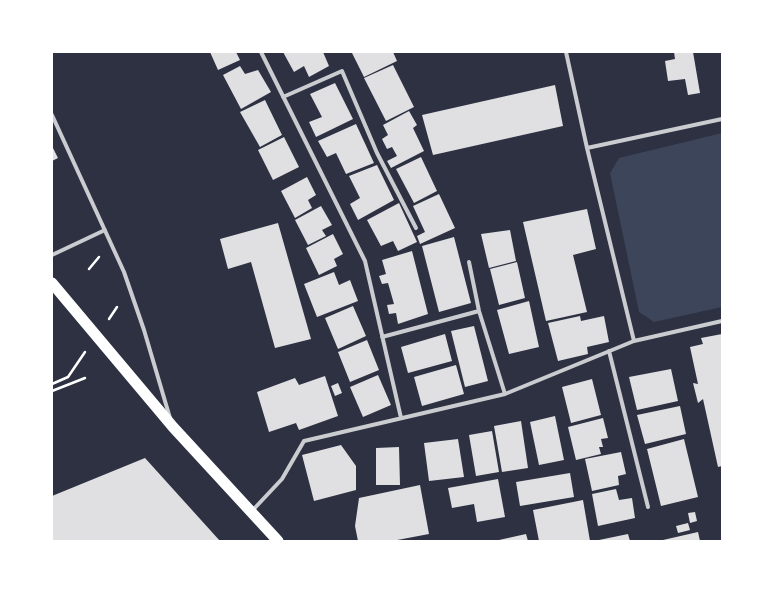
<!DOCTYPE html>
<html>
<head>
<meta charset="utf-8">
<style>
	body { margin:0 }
	#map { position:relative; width:774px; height:593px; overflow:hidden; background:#2d3142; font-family:Cabin,sans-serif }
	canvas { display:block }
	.frame { position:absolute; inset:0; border:53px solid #fff; pointer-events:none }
</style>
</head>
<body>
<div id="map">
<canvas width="774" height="593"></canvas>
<div class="frame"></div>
</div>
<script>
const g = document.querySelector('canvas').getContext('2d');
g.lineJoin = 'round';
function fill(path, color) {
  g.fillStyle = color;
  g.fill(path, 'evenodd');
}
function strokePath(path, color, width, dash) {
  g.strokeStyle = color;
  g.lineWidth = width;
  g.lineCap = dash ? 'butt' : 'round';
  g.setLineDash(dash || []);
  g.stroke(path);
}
fill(new Path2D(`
	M722,133V307L654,322L639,312L610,173L619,158Z`), '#3c4559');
fill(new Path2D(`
	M210,52H236L240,60L218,70Z
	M283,52H323L329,66L309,77L304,66L294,72Z
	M355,52H393L397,61L364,77L352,53Z
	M674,52H693L700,93L688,95L685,79L668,81L665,61L675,59Z
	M393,65L414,107L386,121L364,78Z
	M240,66L245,74L258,70L271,92L241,109L223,75Z
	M335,83L353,119L316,137L309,122L322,117L310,94Z
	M555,85L563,126L433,155L422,115Z
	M265,100L282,135L260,147L240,112Z
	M409,111L417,125L413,128L424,151L391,168L387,161L397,156L392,147L387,149L382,139L388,135L383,125Z
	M356,124L374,163L346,174L336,153L327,157L318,141Z
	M284,137L299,167L273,180L258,150Z
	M52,146L58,158L52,161Z
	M421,157L437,191L414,203L396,169Z
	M377,165L394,200L358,220L350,204L360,198L349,176Z
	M307,177L316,195L308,200L312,208L295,218L281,191Z
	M439,194L455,228L420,244L417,236L425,232L413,206Z
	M399,203L417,242L398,251L393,241L381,246L367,220Z
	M321,206L332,225L322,230L326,236L308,245L295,220Z
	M587,209L596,249L573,255L587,312L546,321L523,222Z
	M278,223L311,339L275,348L251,262L228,269L220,239Z
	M510,230L516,261L489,268L481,234Z
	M333,234L343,254L334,259L337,266L319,275L306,248Z
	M454,237L471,303L439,312L422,246Z
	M412,251L428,314L398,324L396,313L389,314L387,305L394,304L388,283L382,284L379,276L386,274L382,260Z
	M517,262L525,298L499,305L490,269Z
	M334,272L339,285L350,280L358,301L317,317L304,284Z
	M529,301L539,347L509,354L497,310Z
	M353,306L366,336L338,349L325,318Z
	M580,316L581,321L604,316L609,342L587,347L588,354L558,361L548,323Z
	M474,326L488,381L465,387L451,331Z
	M445,334L452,361L408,373L401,347Z
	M722,334V466L718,467L703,399L698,403L693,383L698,384L690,347L703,344L701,338Z
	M367,340L379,370L350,382L338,352Z
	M456,365L464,394L422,406L414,377Z
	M671,369L678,401L637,410L629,377Z
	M378,375L391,405L363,417L350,387Z
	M325,376L338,416L299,430L296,423L269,432L257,392L295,378L299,385Z
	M592,379L601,415L571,423L562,387Z
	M338,383L342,393L335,396L331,386Z
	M680,406L686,434L645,444L637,415Z
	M555,416L564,460L539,465L530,422Z
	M603,418L608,438L601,439L603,447H599L601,454L576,460L568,427Z
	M521,421L528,468L502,472L494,426Z
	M492,431L499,472L476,476L469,435Z
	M458,439L464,477L429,481L424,443Z
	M684,439L698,497L661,506L647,449Z
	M341,445L356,466V490L314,501L302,455Z
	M399,447L400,485H376V448Z
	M621,452L626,474L618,476L619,485L592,491L585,459Z
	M145,458L220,541H52V496Z
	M570,473L574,497L520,506L516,482Z
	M498,479L505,517L477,522L474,504L452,508L448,488Z
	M420,485L429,534L392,541H358L355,526L359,498Z
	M616,489L619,500L632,498L635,518L598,526L592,494Z
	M583,500L590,541H539L533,510Z
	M695,512L697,521L690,523L688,513Z
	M688,523L690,530L678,533L676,526Z
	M698,532L700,541H663V540Z
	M526,534L528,541H499V540Z
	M628,534L630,541H599V540Z`), '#e0e0e3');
strokePath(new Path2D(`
	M89,269L99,257
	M109,319L117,307
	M52,384L68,377L85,352
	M52,391L85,378`), '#fff', 2.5);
strokePath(new Path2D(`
	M261,52L365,261L401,418
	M566,52L587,148L634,341
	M283,97L342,71L377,153L416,228
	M52,115L124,272L144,330L170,418
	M587,148L722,119
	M52,255L105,230
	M469,262L479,311L505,394
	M382,337L479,311
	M609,351L648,507
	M251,512L282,479L304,441L505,394L634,341L722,321`), '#caccd0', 4);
strokePath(new Path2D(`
	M52,283L173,427L278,541`), '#fff', 11);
</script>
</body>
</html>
